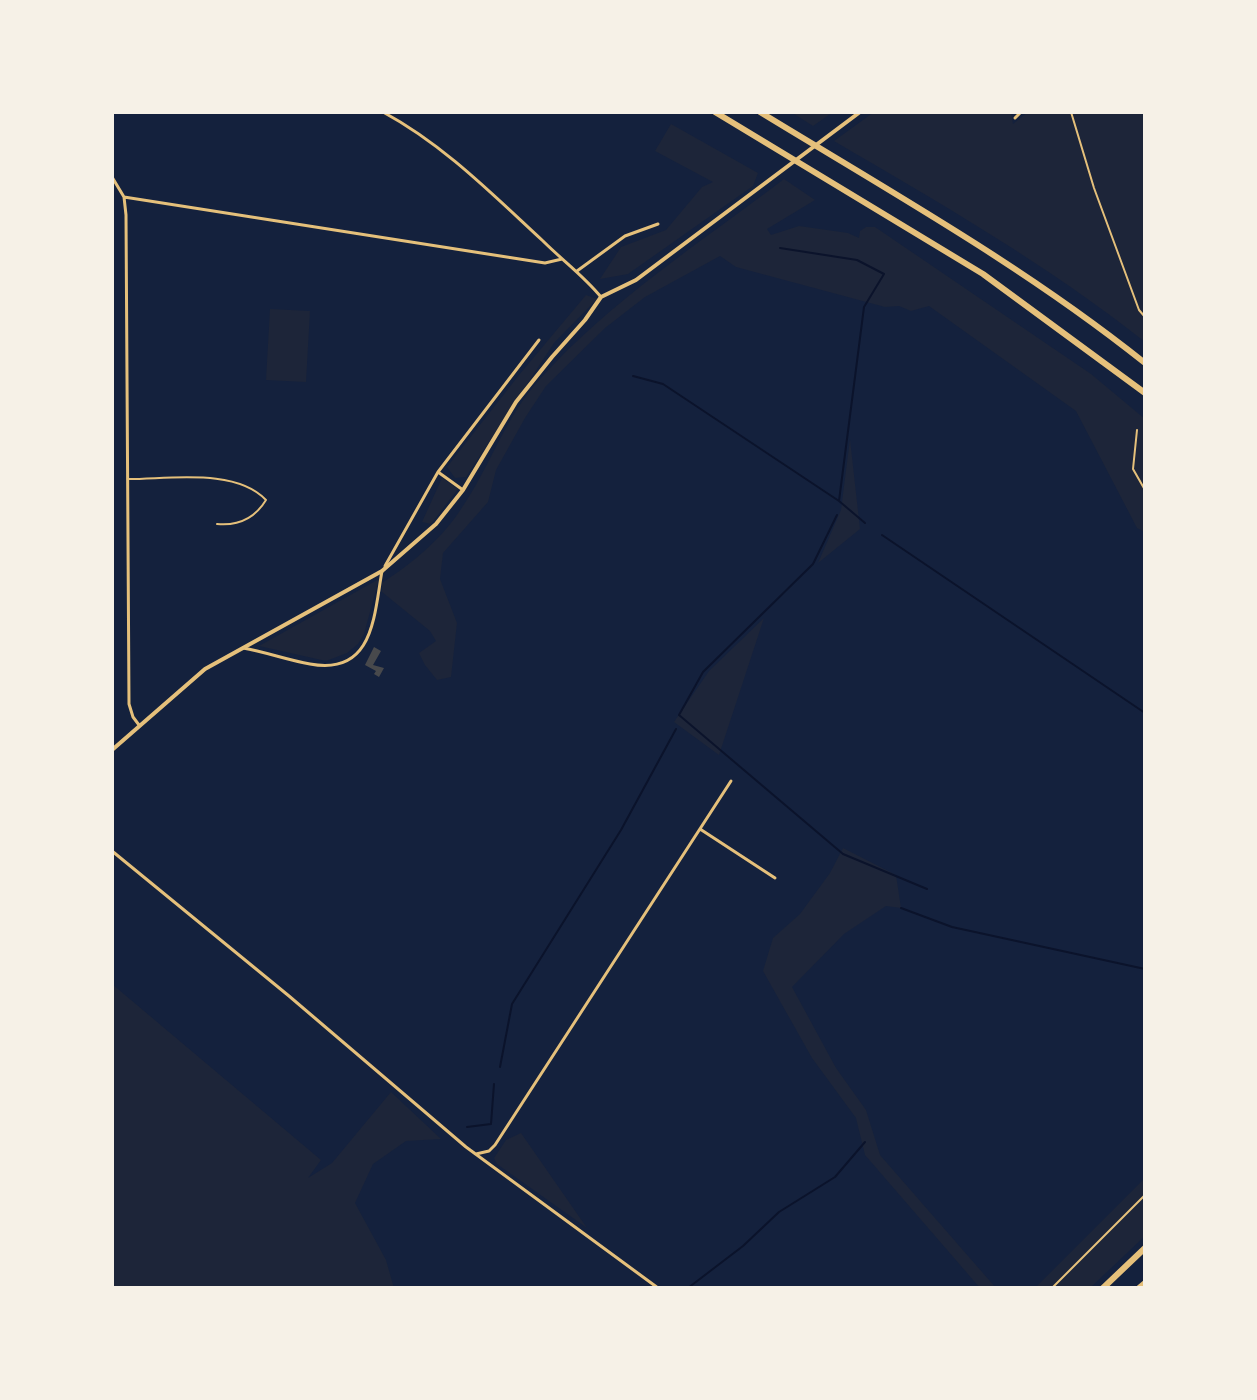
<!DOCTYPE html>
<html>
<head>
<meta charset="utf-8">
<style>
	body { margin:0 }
	#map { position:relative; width:1257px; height:1400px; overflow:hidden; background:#14213d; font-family:Rubik,sans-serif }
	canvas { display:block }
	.frame { position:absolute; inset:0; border:114px solid #f6f1e7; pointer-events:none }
</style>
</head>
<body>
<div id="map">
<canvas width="1257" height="1400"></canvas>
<div class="frame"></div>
</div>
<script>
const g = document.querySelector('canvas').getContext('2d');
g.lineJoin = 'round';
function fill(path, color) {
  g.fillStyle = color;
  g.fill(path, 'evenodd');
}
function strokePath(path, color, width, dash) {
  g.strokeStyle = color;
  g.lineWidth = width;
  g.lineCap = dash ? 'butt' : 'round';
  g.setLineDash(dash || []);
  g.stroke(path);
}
fill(new Path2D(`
	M791,112H833L813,126Z
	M874,112H1011L1013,124L1028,112H1145V342C1048,265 940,203 834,141Z
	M671,124L758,173L753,186L628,274L600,279L621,247L666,230L702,187L713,182L655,151Z
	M784,179L815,200L767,229L771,235L799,226L848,233L859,238L860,231L866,227H875L1091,374L1145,419V532L1137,528L1076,411L929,306L911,311L899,306L885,307L736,267L720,256L645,297L605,328L546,386L525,418L496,470L488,502L443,553L440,579L457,623L451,677L437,680L425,665L419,653L436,641L430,631L382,592V583C411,564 442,539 461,509C490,467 505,417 540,379C611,300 700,243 784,179Z
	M586,295L597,299L554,343L466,477L455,478L447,467L519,375Z
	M270,309L310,311L306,382L266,380Z
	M850,439L860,529L818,563L841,510Z
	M442,478L458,489L431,524L422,522Z
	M379,579L364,634L358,644L347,653L326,661L259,646Z
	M764,618L719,755L674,722L709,671Z
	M843,848L896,875L901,908L886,906L844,934L792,987L836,1068L866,1110L880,1155L996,1288H980L865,1155L856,1118L812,1058L763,971L773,938L800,914L830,873Z
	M112,984L321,1160L308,1178L332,1163L391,1092L441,1139L406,1141L373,1164L355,1203L386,1260L394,1288H112Z
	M521,1133L587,1228L497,1164L494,1158L506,1140Z
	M1145,1178V1236L1090,1288H1035Z`), '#1d2539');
strokePath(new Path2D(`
	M780,248L857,260L884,274L864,307L839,501
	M633,376L663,384L839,501L865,523
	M837,515L813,564L703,672L679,715L843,854L927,889
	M882,535L1145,713
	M901,908L952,927L1145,969
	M500,1067L512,1004L621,830L676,729
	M467,1127L491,1124L494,1084
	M688,1288L743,1246L779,1212L835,1177L865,1142`), '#0b132b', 2);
fill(new Path2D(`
	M374,647L381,651L373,665L384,668L379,677L374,674L376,671L365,665Z`), '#48494c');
strokePath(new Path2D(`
	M1071,112L1094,188L1139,310L1145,317
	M1137,430L1133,469L1145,490
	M1052,1288L1145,1195`), '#e5c07b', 2);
strokePath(new Path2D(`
	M129,479C170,479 236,468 266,500C255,518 238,526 217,524`), '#e5c07b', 2);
strokePath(new Path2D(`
	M383,112C444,145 492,194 543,241C562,260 584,276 601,297
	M1015,118L1021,112
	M112,177L124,197L126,215L129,704L133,717L139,725
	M124,197L545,263L562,259
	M577,271L625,236L658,224
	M438,472L463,490
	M385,566L438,472L539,340
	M243,648C266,652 287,660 310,664C374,676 374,615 382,571
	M700,829L775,878
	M112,851L289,996L466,1147L658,1288
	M476,1154L489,1151L495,1145L731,781`), '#e5c07b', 3);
strokePath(new Path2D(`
	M112,750L205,669L382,571L436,524L463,490L516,402L552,357L585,320L601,297L636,280L860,112`), '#e5c07b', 4);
strokePath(new Path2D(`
	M715,112L983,274L1145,393
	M760,112C891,192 1025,267 1145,363
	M1103,1288L1145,1248
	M1139,1288L1145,1283`), '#e5c07b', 6);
</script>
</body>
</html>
